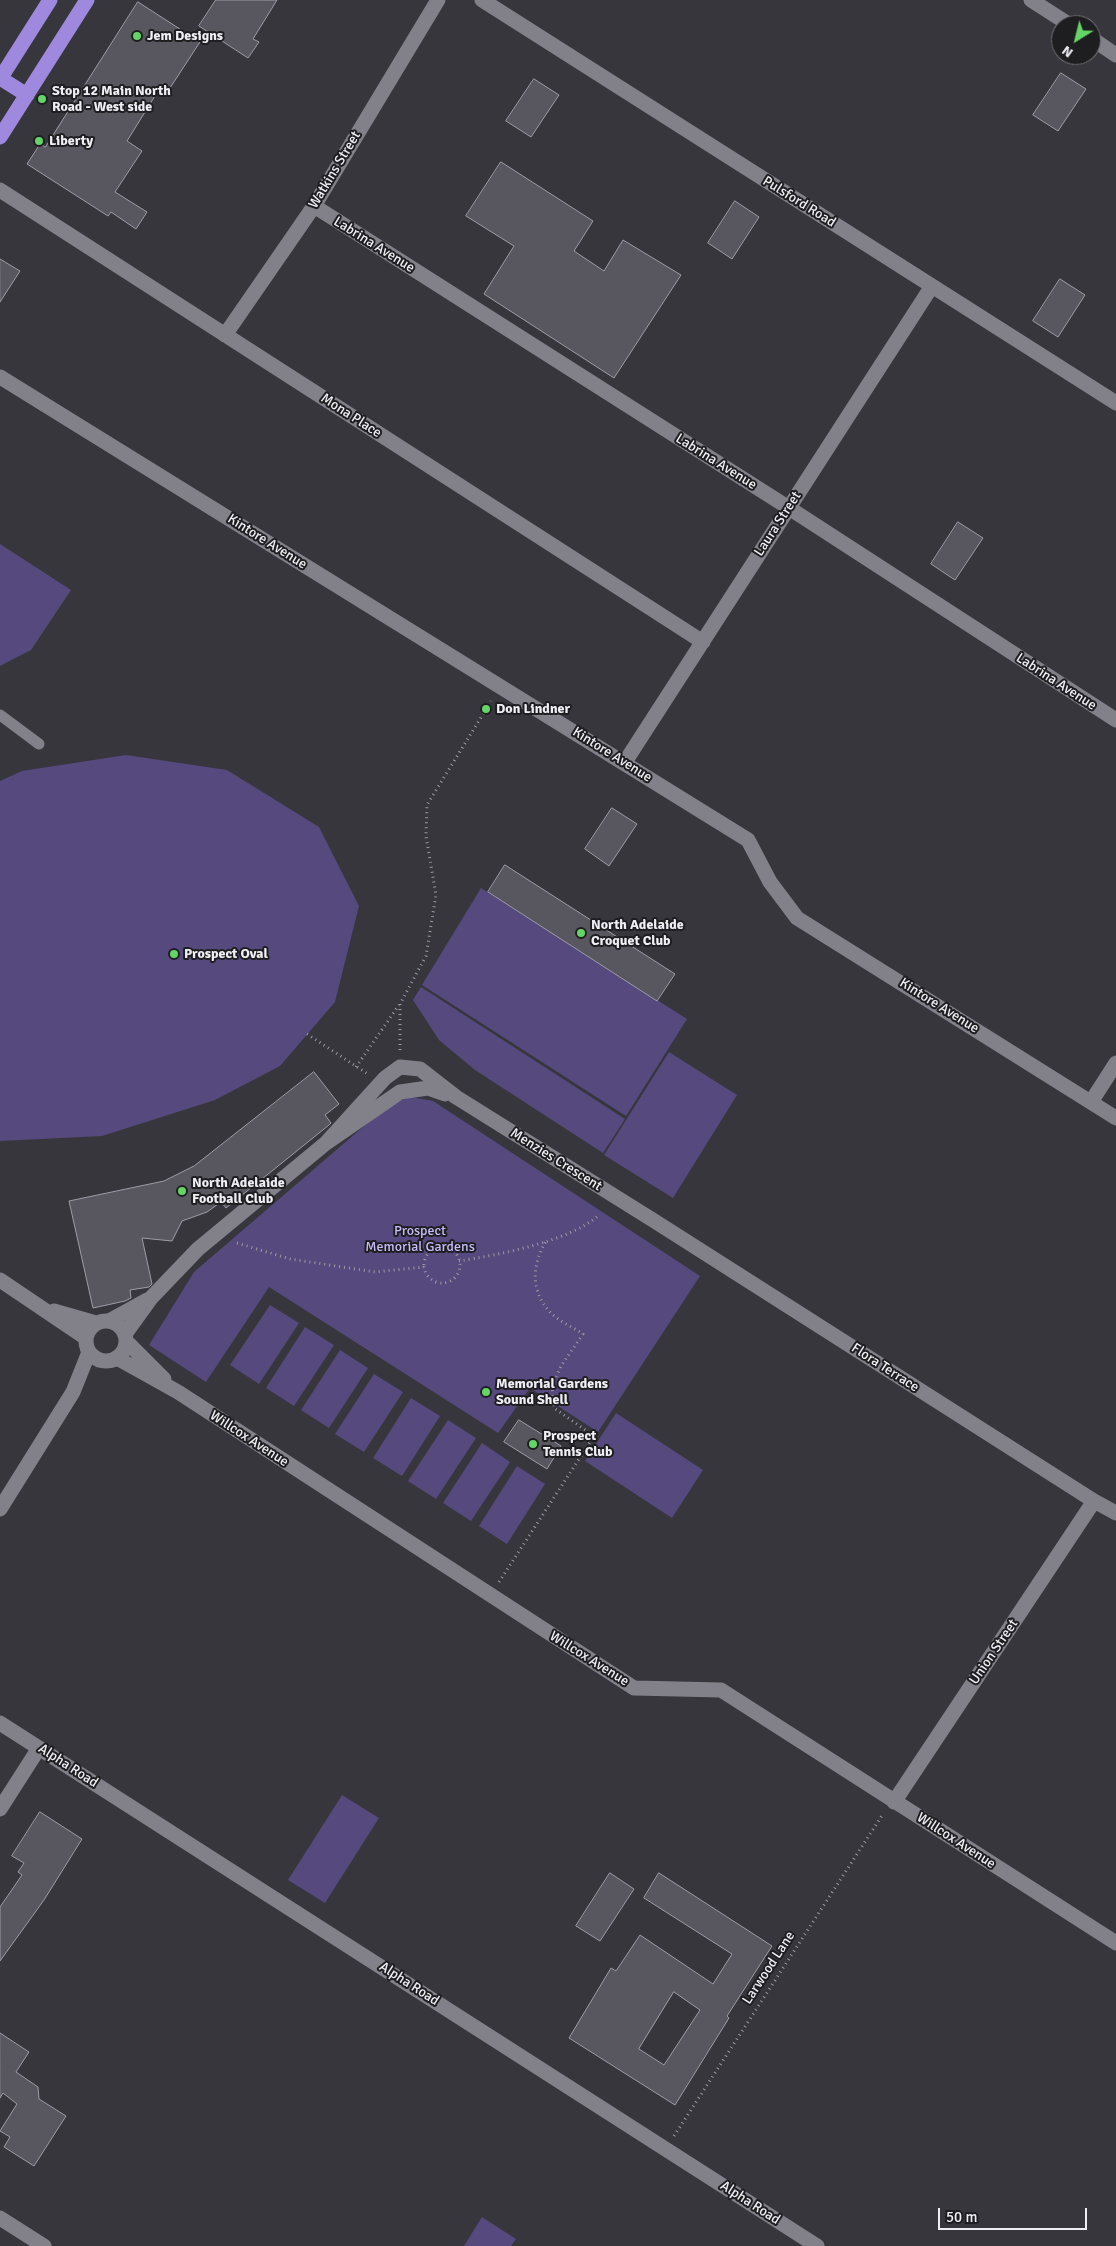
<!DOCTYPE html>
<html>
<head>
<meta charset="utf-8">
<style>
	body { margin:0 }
	#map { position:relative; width:1116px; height:2246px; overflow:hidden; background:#37363d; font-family:Signika,sans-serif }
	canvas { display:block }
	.north { position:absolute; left:1051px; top:15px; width:50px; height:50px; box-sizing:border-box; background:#1e1e21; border:1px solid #727175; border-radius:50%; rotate:216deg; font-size:14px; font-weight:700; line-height:20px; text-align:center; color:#efeef4 }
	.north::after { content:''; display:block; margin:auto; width:18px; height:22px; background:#65d467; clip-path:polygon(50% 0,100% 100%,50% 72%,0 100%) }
	.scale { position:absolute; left:938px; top:2208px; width:149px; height:22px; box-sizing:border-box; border:2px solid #efeef4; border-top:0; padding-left:6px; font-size:15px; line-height:18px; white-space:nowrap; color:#efeef4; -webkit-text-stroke:4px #1e1e21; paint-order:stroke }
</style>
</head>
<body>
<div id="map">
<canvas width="1116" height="2246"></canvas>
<div class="north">N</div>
<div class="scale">50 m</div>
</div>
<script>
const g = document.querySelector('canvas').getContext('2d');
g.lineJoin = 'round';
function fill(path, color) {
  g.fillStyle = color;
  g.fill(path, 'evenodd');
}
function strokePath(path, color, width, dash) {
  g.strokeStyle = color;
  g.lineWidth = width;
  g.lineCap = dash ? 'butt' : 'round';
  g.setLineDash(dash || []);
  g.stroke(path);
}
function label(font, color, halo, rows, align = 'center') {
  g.font = font + ' Signika,sans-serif';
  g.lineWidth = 4;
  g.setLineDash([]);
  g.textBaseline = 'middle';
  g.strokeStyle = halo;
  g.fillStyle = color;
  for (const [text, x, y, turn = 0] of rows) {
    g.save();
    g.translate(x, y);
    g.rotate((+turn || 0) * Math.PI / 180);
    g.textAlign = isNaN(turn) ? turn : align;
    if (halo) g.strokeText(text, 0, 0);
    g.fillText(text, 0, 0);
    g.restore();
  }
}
fill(new Path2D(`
	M0,544L71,590L31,650L0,666Z
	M126,755L227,770L319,827L359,906L335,1002L280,1066L215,1100L102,1136L0,1141V781L22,771Z
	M481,888L687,1019L626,1116L422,985Z
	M421,987L625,1119L603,1153L475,1070L439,1040L413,1000Z
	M669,1052L737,1095L673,1198L604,1155Z
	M411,1097L433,1101L700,1276L598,1432L530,1388L498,1433L269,1287L206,1382L149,1345L194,1272L391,1103Z
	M270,1305L299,1323L259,1384L230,1365Z
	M305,1327L334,1345L294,1406L266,1388Z
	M340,1350L368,1368L329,1428L301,1410Z
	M374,1374L403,1392L364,1452L335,1434Z
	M411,1398L440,1416L402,1476L373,1458Z
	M616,1413L703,1470L672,1518L585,1461Z
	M448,1420L476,1438L436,1499L408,1481Z
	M482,1443L510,1462L471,1521L443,1503Z
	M517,1466L545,1484L507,1544L479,1526Z
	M342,1795L379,1818L325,1903L288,1880Z
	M482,2217L516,2239L511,2246H464Z`), '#56497e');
const building = new Path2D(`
	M216,0H277L253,39L259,42L248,58L199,26Z
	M138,2L200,42L170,88L163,83L127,141L142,151L115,192L147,212L136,229L111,212L108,216L27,164L40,144L45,147Z
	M1061,73L1086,89L1058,131L1033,115Z
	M534,79L559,95L531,137L506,121Z
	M501,162L593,221L574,251L604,271L623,240L681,275L614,378L484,294L514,246L466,216Z
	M735,201L759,217L732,259L708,243Z
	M0,259L20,271L0,302Z
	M1060,279L1085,295L1058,337L1033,321Z
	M958,522L983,538L955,580L931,564Z
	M612,808L637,824L609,866L585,849Z
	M505,865L675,974L657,1001L488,892Z
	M314,1072L339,1104L325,1115L331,1123L329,1125L226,1208L221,1202L207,1212L182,1221L172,1241L142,1238L152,1284L149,1287L130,1290L131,1298L125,1301L93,1308L69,1201L164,1181L194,1166Z
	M519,1420L561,1446L547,1469L504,1442Z
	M40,1812L82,1839L44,1900L0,1961V1907L22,1875L18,1872L24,1863L12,1856Z
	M610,1873L634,1889L600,1941L576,1926Z
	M659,1873L772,1946L727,2016L729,2018L675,2105L569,2038L611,1968L616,1971L640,1935L713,1984L732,1954L644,1898ZM674,1992L700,2010L664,2065L639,2049Z
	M0,2033L29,2052L16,2072L38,2087L39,2099L66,2116L34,2166L4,2147L10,2137L0,2131L17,2104L3,2093L0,2098Z`);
fill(building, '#58565f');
strokePath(building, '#9e9ca6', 1);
strokePath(new Path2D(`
	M307,1034L368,1074
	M400,1050V1004L426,956L436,895L426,836L427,805L491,701
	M356,1067L399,1005
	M237,1243L290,1259L375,1272L424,1267
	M424 1265a18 18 0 1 1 36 0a18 18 0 1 1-36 0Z
	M459,1261C498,1255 571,1241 599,1215
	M499,1582L594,1436L554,1408L552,1386L561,1366L583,1334C573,1327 558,1321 550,1312C530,1290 532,1265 546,1241
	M674,2136L883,1814`), '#9b9aa1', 3, [1, 4]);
strokePath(new Path2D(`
	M0,715L39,744`), '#828089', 11);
strokePath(new Path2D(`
	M482,0L1116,403
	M1031,0L1070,25
	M1091,38L1116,55
	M0,190L703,642
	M314,206L789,508L1116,720
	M225,335L314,206L438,0
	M0,377L748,840L770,882L797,918L1116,1118
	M625,762L932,286
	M1091,1102L1116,1063
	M326,1143L385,1078L400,1067L420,1069L456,1097L656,1222L1094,1501L1116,1513
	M0,1280L86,1338
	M54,1311L96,1323
	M86 1341a20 20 0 1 1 40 0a20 20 0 1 1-40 0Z
	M109,1321L147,1300
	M125,1334L151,1298L198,1249L326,1143L400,1092L428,1088L445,1094
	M126,1341L164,1379
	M117,1358L178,1392L634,1688L721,1690L1116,1943
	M0,1509L73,1392L89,1352
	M0,1723L817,2246
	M894,1802L1094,1501
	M0,1809L39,1748
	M0,2218L44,2246`), '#828089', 15);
strokePath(new Path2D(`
	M0,78L27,95
	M0,79L50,0
	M0,137L87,0`), '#9f89de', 15);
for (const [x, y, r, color] of [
	[137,36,5,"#65d467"],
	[42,99,5,"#65d467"],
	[39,141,5,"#65d467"],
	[486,709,5,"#65d467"],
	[581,933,5,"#65d467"],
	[174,954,5,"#65d467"],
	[182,1191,5,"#65d467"],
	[486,1392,5,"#65d467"],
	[533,1444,5,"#65d467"]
]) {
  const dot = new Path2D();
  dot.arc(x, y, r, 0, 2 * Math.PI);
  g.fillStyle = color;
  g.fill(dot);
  strokePath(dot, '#1e1e21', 2);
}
label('bold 14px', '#efeef4', '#1e1e21', [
	["Jem Designs",147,36],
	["Stop 12 Main North",52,91],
	["Road - West side",52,107],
	["Liberty",49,141],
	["Don Lindner",496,709],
	["North Adelaide",591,925],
	["Croquet Club",591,941],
	["Prospect Oval",184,954],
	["North Adelaide",192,1183],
	["Football Club",192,1199],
	["Memorial Gardens",496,1384],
	["Sound Shell",496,1400],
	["Prospect",543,1436],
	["Tennis Club",543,1452]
], 'left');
label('14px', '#efeef4', '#1e1e21', [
	["Watkins Street",335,170,-59],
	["Pulsford Road",799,202,32],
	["Labrina Avenue",374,245,32],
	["Mona Place",351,416,33],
	["Labrina Avenue",716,462,32],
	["Laura Street",778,524,-57],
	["Kintore Avenue",267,542,32],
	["Labrina Avenue",1056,682,33],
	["Kintore Avenue",612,755,32],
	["Kintore Avenue",939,1006,32],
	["Menzies Crescent",556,1160,32],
	["Flora Terrace",885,1368,33],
	["Willcox Avenue",249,1439,33],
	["Union Street",994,1652,-56],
	["Willcox Avenue",589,1659,32],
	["Alpha Road",68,1766,33],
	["Willcox Avenue",956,1841,33],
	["Larwood Lane",769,1968,-57],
	["Alpha Road",409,1984,33],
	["Alpha Road",750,2203,33]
]);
label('14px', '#c7bbf8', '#1e1e21', [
	["Prospect",420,1231],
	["Memorial Gardens",420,1247]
]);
</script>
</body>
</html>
